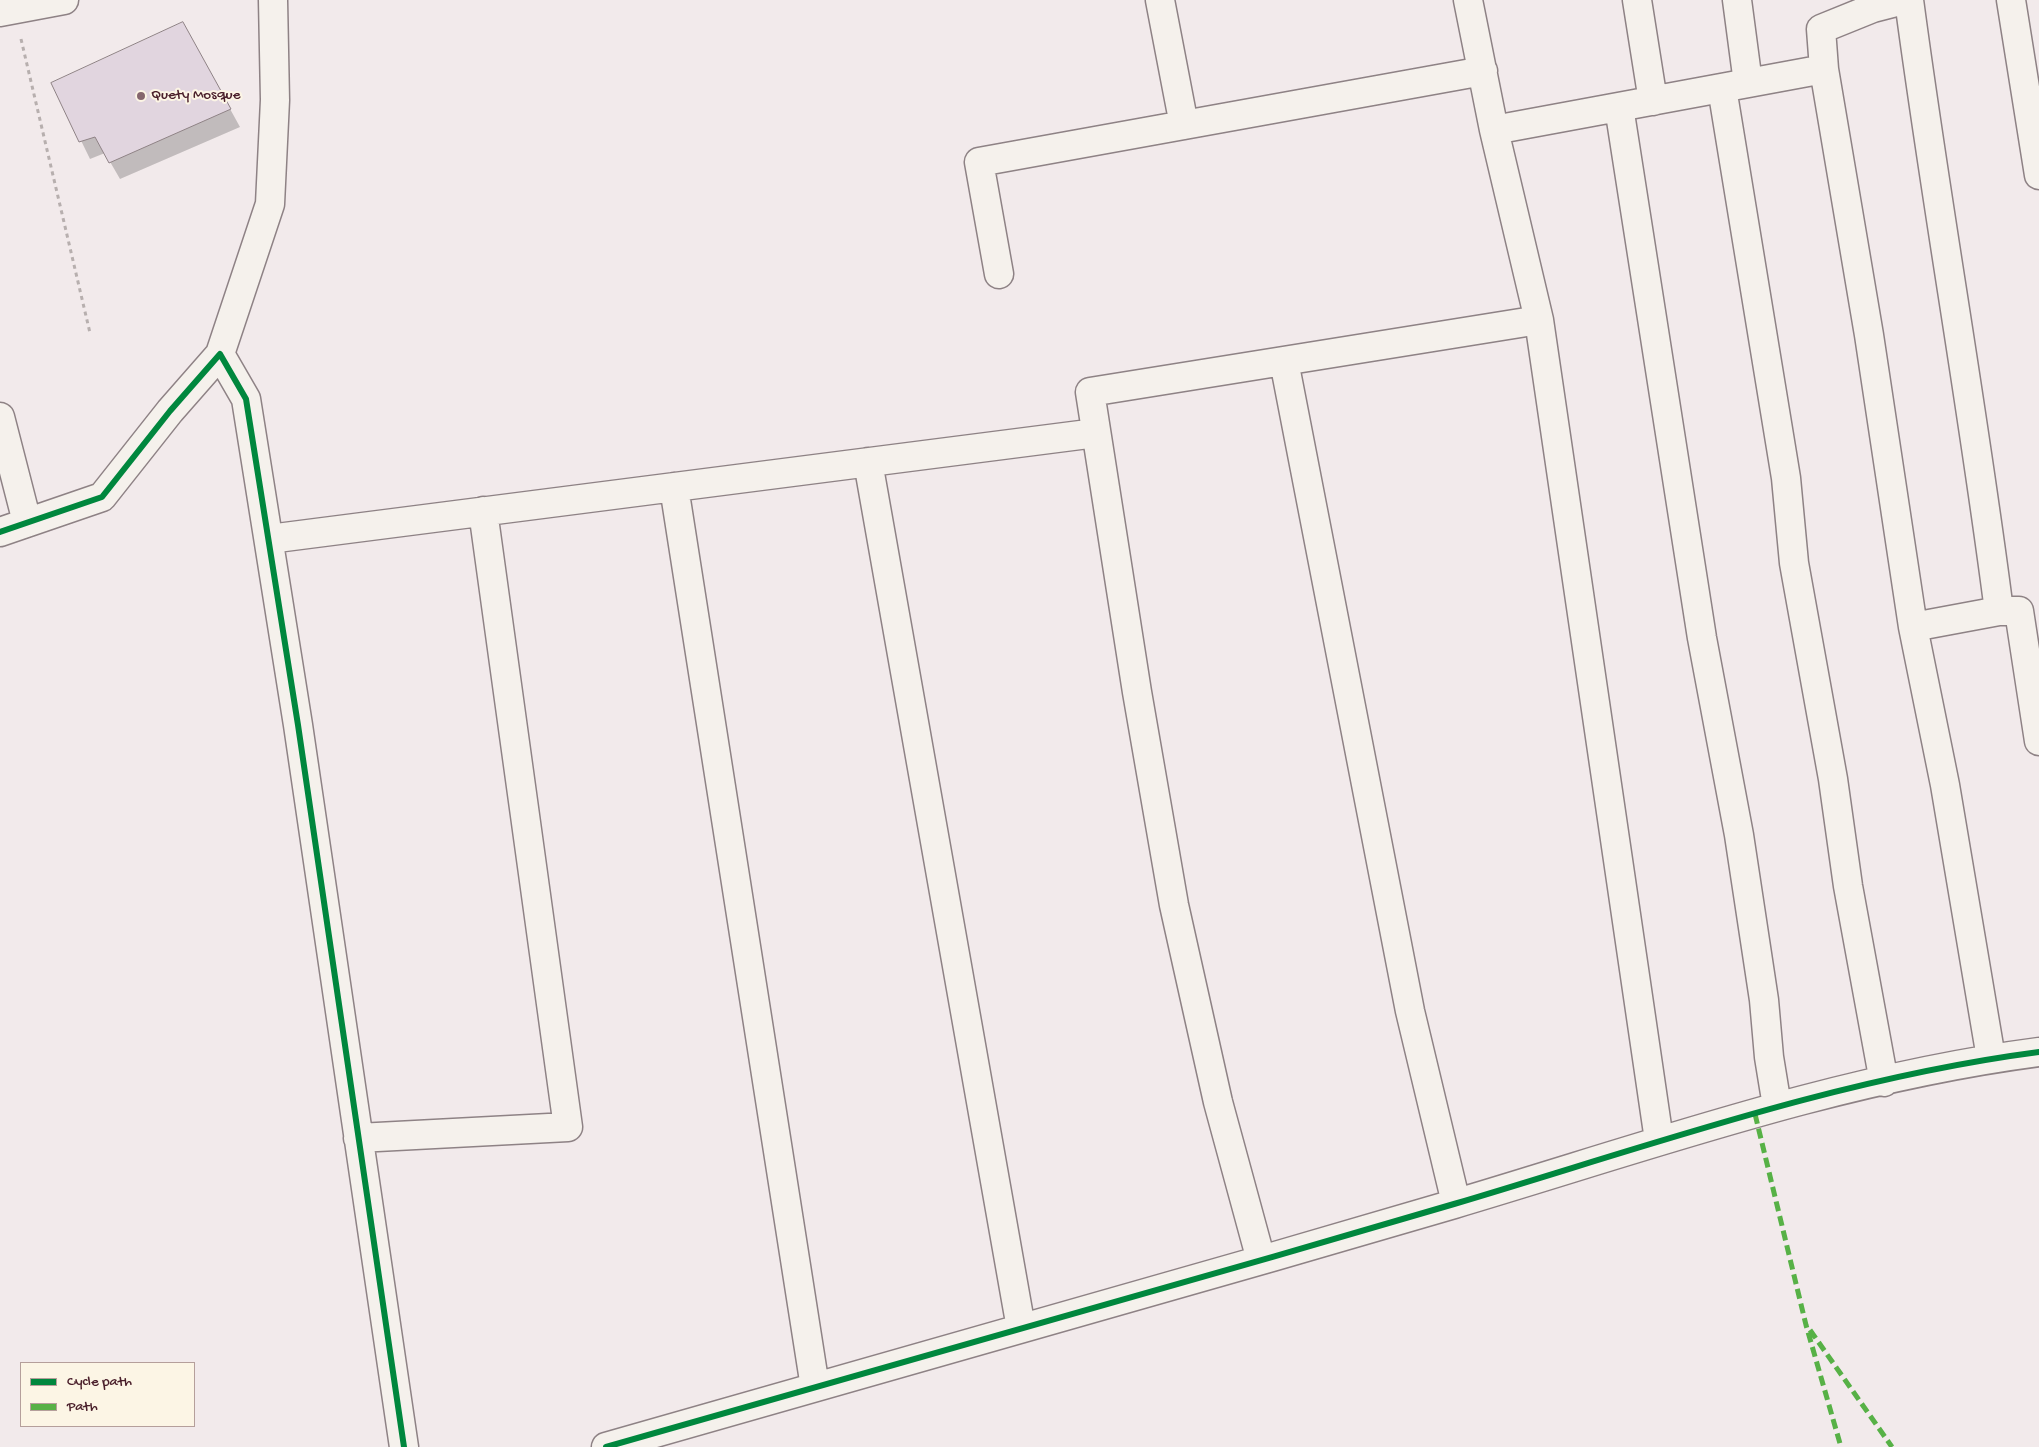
<!DOCTYPE html>
<html>
<head>
<meta charset="utf-8">
<style>
	body { margin:0 }
	#map { position:relative; width:2039px; height:1447px; overflow:hidden; background:#f2eaeb; font-family:"Gochi Hand",sans-serif }
	canvas { display:block }
	.legend { position:absolute; left:20px; top:1362px; width:175px; height:65px; box-sizing:border-box; background:#fcf5e5; border:1px solid #b59f9b; margin:0; padding:6px 9px; list-style:none; font-size:15px; color:#4a1f2b }
	.legend li { display:flex; align-items:center; gap:10px; height:25px }
	.legend b { width:25px; border:1px solid #b59f9b }
</style>
</head>
<body>
<div id="map">
<canvas width="2039" height="1447"></canvas>
<ul class="legend">
<li><b style="height:6px;background:#00873e"></b>Cycle path</li>
<li><b style="height:6px;background:#57b146"></b>Path</li>
</ul>
</div>
<script>
const g = document.querySelector('canvas').getContext('2d');
g.lineJoin = 'round';
function fill(path, color) {
  g.fillStyle = color;
  g.fill(path, 'evenodd');
}
function strokePath(path, color, width, dash) {
  g.strokeStyle = color;
  g.lineWidth = width;
  g.lineCap = dash ? 'butt' : 'round';
  g.setLineDash(dash || []);
  g.stroke(path);
}
function label(font, color, halo, rows, align = 'center') {
  g.font = font + ' "Gochi Hand",sans-serif';
  g.lineWidth = 4;
  g.setLineDash([]);
  g.textBaseline = 'middle';
  g.strokeStyle = halo;
  g.fillStyle = color;
  for (const [text, x, y, turn = 0] of rows) {
    g.save();
    g.translate(x, y);
    g.rotate((+turn || 0) * Math.PI / 180);
    g.textAlign = isNaN(turn) ? turn : align;
    if (halo) g.strokeText(text, 0, 0);
    g.fillText(text, 0, 0);
    g.restore();
  }
}
fill(new Path2D(`
	M192,40L240,127L120,179L105,153L90,159L53,83Z`), '#0003');
const building = new Path2D(`
	M183,22L231,109L109,163L95,137L79,142L51,83Z`);
fill(building, '#e1d5df');
strokePath(building, '#8e8285', 1);
const minor = new Path2D(`
	M1160,0L1184,125
	M1468,0L1494,130L1539,320L1659,1140
	M1637,0L1653,101
	M1737,0L1748,83
	M1904,0L1873,8L1821,29L1824,69L1869,335L1913,627L1945,785L1991,1058
	M1909,0C1936,204 1973,407 1999,611H2019L2039,741
	M2011,0L2039,175
	M0,12L64,0
	M1722,88L1786,478L1794,563L1833,779L1848,886L1884,1082
	M1619,107L1702,638L1739,835L1764,1000L1769,1057L1777,1106
	M1494,130L1824,69
	M999,274L979,162L1483,71
	M220,354L270,204L275,100L273,0
	M1284,361L1410,1011L1456,1203
	M0,417L27,522
	M868,462L1021,1328
	M674,487L815,1387
	M0,532L102,497L170,411L220,354L246,399L298,725L404,1447
	M269,539L1096,433
	M1913,627L1999,611
	M358,1138L568,1127L483,511
	M1261,1260L1218,1102L1174,905L1137,692L1090,392L1539,320
	M606,1447C889,1366 1172,1287 1454,1204C1646,1147 1839,1078 2039,1052`);
strokePath(minor, '#8e8285', 31);
strokePath(new Path2D(`
	M21,39L90,333`), '#b7afae', 3, [4, 4]);
strokePath(minor, '#f5f1ec', 28);
strokePath(new Path2D(`
	M1755,1114L1806,1325L1841,1447
	M1810,1330L1892,1447`), '#57b146', 5, [10, 5]);
strokePath(new Path2D(`
	M0,532L102,497L170,411L220,354L246,399L298,725L404,1447
	M606,1447C889,1366 1172,1287 1454,1204C1646,1147 1839,1078 2039,1052`), '#00873e', 6);
for (const [x, y, r, color] of [
	[141,96,5,"#85666e"]
]) {
  const dot = new Path2D();
  dot.arc(x, y, r, 0, 2 * Math.PI);
  g.fillStyle = color;
  g.fill(dot);
  strokePath(dot, '#fcf5e5', 2);
}
label('15px', '#4a1f2b', '#fcf5e5', [
	["Quety Mosque",151,96]
], 'left');
</script>
</body>
</html>
